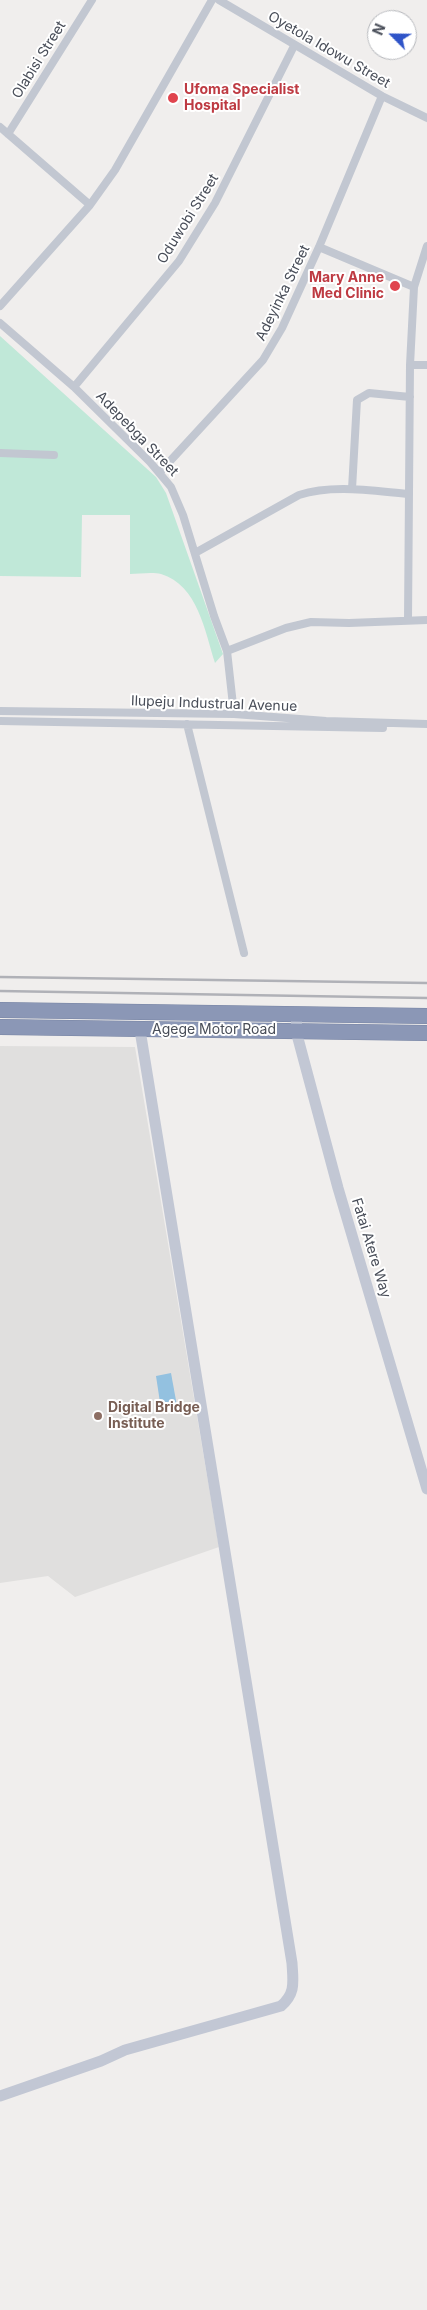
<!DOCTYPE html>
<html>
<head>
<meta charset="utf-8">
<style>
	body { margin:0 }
	#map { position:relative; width:427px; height:2310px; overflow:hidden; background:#f0eeed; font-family:Inter,sans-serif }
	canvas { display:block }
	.north { position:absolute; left:367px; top:10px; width:50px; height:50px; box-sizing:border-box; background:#fff; border:1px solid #b6b8bc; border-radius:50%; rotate:293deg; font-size:14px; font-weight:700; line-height:20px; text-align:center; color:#484d58 }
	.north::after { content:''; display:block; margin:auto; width:18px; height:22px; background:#2f54c8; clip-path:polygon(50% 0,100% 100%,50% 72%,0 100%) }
</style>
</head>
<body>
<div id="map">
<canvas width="427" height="2310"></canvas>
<div class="north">N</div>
</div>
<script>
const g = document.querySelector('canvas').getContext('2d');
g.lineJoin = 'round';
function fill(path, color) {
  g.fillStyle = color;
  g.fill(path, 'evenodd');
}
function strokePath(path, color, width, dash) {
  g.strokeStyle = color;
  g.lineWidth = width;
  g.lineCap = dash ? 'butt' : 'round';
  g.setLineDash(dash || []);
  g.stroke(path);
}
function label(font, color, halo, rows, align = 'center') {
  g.font = font + ' Inter,sans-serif';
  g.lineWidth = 4;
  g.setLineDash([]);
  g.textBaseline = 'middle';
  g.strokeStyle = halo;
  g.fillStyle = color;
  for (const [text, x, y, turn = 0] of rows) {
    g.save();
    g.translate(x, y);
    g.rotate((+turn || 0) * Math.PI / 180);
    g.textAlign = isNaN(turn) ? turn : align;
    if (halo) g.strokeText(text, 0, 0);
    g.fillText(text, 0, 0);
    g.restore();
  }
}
fill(new Path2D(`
	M0,1046L135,1047L219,1547L75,1597L48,1576L0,1583Z`), '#e0dfde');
fill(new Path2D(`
	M0,336L156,477L166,493L223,654L215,663C205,632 198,585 161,574C152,572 139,574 130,574V515H82L81,577L0,576Z`), '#c0e8d8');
fill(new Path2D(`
	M171,1373L177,1406L161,1409L156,1376Z`), '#93c1e0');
const highway = new Path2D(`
	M0,1010L427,1016
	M0,1027L427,1033`);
strokePath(highway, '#7683a2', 16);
strokePath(new Path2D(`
	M219,0L382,96L427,118
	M0,127L90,205
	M8,134L92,0
	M319,247L414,287
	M0,306L90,205L115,170L212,0
	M0,323L74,387L150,462L171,487L183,515L214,616L227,651L234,714
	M410,365H427
	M74,387L179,261L215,203L294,46
	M0,453L54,455
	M160,472L263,360L282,328L319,247L382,96
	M352,489L357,400L369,393L410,397
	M195,553L299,495C333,484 373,491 409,494
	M408,620L410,365L414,287L427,246
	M227,651L286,628L311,622L349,623L427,620
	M0,711L234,714L326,721L427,724
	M0,721L383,728
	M187,724L244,953`), '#c2c7d1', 8);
strokePath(new Path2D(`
	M297,1013L296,1031L338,1188L427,1489
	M0,2096L101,2061L125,2050L281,2006C296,1993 293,1982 292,1963L140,1030`), '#c2c7d4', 11);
strokePath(highway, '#8b97b6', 15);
strokePath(new Path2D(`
	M0,977L427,983
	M0,991L427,998`), '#b0b1b7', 2.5);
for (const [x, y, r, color] of [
	[173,98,6,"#e0444e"],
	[395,286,6,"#e0444e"],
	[98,1416,5,"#8d6e63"]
]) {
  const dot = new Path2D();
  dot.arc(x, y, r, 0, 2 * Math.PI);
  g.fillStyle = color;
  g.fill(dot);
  strokePath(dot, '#fff', 2);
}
label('14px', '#484d58', '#fff', [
	["Oyetola Idowu Street",329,50,30],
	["Olabisi Street",39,60,-58],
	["Oduwobi Street",188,219,-58],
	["Adeyinka Street",283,293,-64],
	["Adepebga Street",137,434,46],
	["Ilupeju Industrual Avenue",214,704,2],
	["Agege Motor Road",214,1030],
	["Fatai Atere Way",371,1248,73]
]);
label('bold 14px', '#be3a42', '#fff', [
	["Ufoma Specialist",184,90],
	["Hospital",184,106],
	["Mary Anne",384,278,"right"],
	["Med Clinic",384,294,"right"]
], 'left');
label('bold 14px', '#785e54', '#fff', [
	["Digital Bridge",108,1408],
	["Institute",108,1424]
], 'left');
</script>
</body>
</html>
